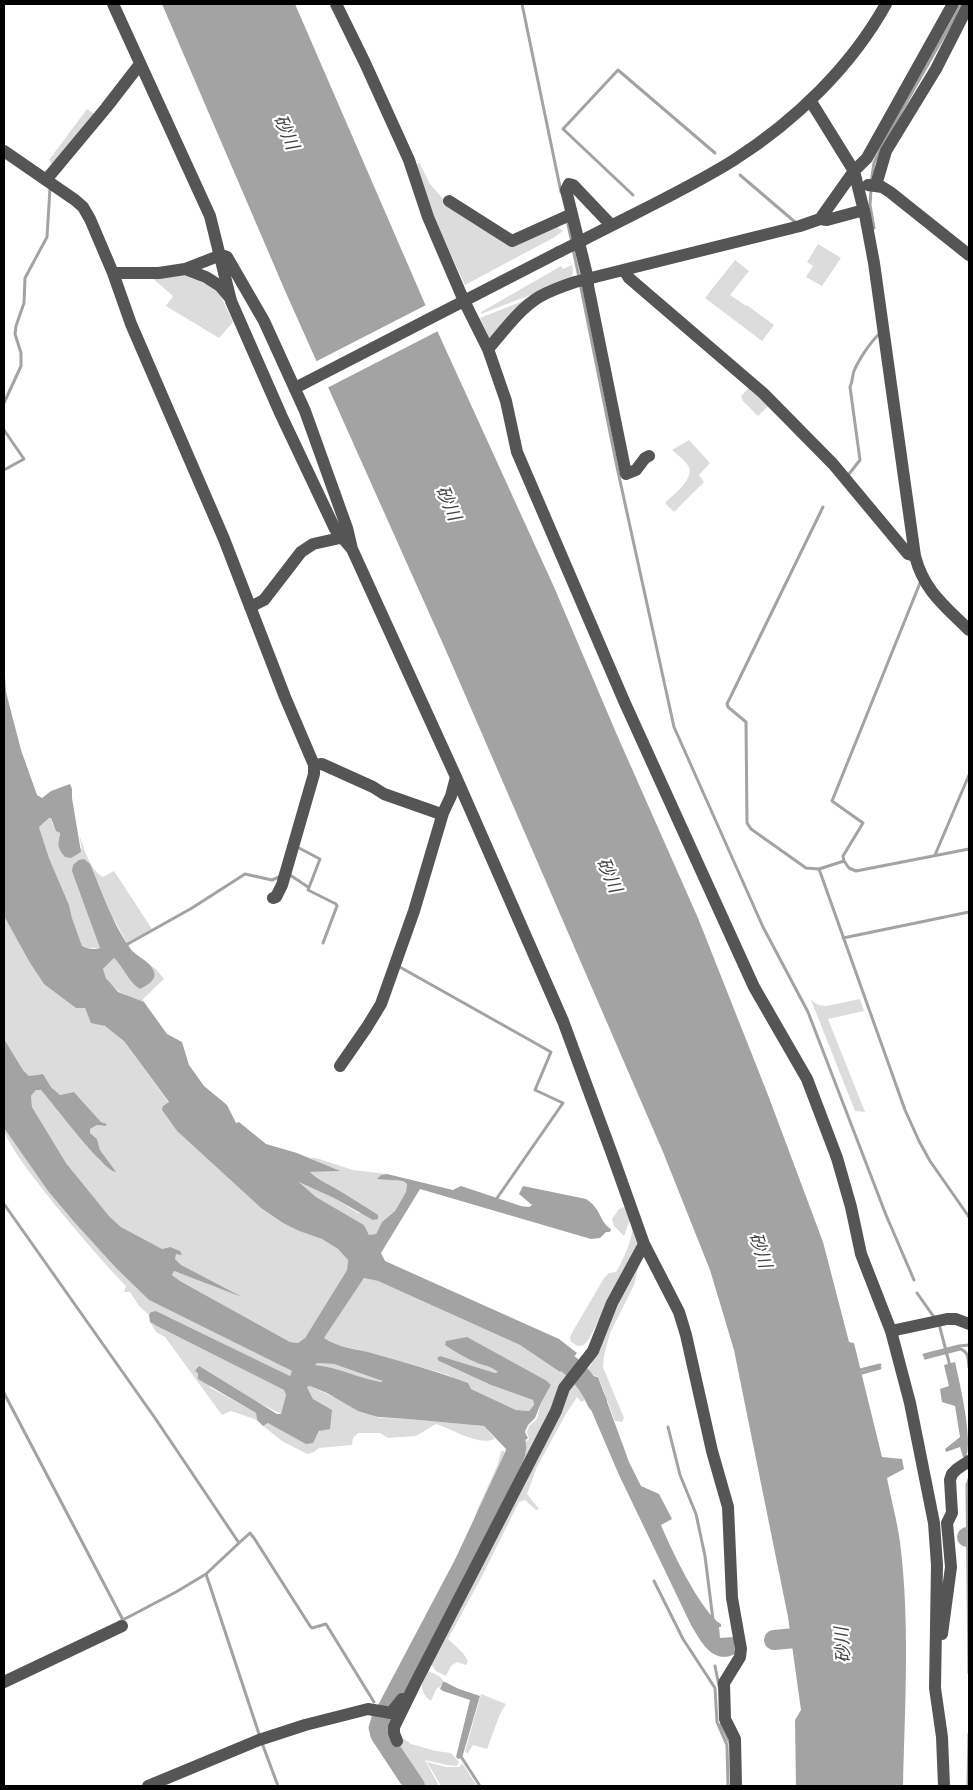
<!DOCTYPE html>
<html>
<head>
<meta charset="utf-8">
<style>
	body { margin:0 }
	#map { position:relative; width:973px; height:1790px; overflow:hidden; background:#fff; font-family:Overpass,sans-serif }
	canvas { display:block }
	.frame { position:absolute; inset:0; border:5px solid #000; pointer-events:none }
</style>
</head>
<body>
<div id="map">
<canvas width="973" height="1790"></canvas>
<div class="frame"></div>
</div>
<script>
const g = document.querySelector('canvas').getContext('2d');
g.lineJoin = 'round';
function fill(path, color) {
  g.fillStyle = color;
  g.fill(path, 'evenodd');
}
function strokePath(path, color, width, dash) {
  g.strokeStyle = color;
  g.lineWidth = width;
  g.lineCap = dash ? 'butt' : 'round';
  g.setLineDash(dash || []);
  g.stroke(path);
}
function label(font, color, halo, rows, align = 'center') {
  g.font = font + ' Overpass,"Noto Sans JP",sans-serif';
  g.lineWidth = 4.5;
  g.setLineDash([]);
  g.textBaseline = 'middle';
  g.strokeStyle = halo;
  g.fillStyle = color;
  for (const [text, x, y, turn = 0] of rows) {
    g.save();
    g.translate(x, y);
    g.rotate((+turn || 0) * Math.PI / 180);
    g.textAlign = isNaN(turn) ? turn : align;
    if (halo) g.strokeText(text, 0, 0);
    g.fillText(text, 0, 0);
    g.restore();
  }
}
fill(new Path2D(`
	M87,109L96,115L53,166L49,160Z
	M419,162L430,184L445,201L509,244L555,225L563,231L553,238L465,285L427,203L417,165Z
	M818,244L841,258L822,286L806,277L813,266L807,262Z
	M735,260L749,271L730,295L745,305L748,306L774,325L762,341L705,298Z
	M572,265L573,273L569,280L481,314V312L561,266L563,269Z
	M185,273L218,290L233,322L219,338L166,306L173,296L150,276Z
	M533,297L497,334L489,338L480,318Z
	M749,388L770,404L758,416L743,401L741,396Z
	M689,440L710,463L699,475L704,482L674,512L665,503C673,495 698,477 687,464C683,459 677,454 672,450Z
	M49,818H51L53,825L60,833L59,837L82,849L79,834C84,848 89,869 103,877L114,871L152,929L127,943L115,921L73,871L100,948H85L82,946L72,918L69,905L49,858L39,827Z
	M4,916L30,963L44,984L85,1008L89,1017L115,1032L124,1041L169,1103L162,1110L177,1131L261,1208L283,1223L299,1231L322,1239L338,1249L348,1260L347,1270L305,1338L298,1343L290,1342L180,1281L172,1275L174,1271L235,1294L181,1266L175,1259V1254L170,1247L162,1249L121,1227L109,1216L66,1163L32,1107L31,1096L36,1090L41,1089L100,1161L115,1172L100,1150L97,1139L90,1133V1129L97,1125L105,1126L106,1124L101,1122L74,1092L60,1095L51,1087L43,1074L29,1076L23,1070L4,1039Z
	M114,958L118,962L154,972L147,963L156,969L164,979L143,999L144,1002C124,995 110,991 103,969Z
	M860,999L864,1011L828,1019L865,1112L855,1111L811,1000L818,1005L826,1006Z
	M4,1128L48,1191L75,1223L116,1268L149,1300L292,1371L290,1376L156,1311L151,1312L149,1315L139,1306L130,1292H124L126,1286C105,1265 4,1150 4,1128Z
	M310,1158H316L353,1170L387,1174L381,1175L396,1181H403L407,1184L406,1192L395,1211L382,1222L376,1234L369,1235L364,1225L316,1197L297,1180L334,1198L358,1213L377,1215L326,1183L318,1181L310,1172L338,1171Z
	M625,1207L630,1219L624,1236L614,1226L612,1219L619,1209Z
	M633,1225L639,1241L589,1339L584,1345L578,1346L571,1342L570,1337L573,1331L604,1278L609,1273L616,1272C624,1258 632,1241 633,1225Z
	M639,1264L634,1285L610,1333L604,1356L603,1367L624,1418L622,1422L615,1421L598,1376L588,1375L580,1381L585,1400L581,1402L577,1397L567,1412L537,1467L527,1494L539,1509L536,1510L525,1500L519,1502L481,1578L448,1639L463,1653L468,1661L466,1665L457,1662L451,1666L446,1676L436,1671L431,1664L572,1385L591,1365L612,1312Z
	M364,1278L378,1281L520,1345L560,1372L562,1370L570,1376L412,1679L394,1704L449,1601L487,1524L515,1464L520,1446L529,1439L527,1432L529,1426L537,1419L541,1403L551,1385L547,1381L479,1363L493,1368L498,1372L495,1373L440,1356L439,1361L491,1385L533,1400L534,1405L529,1411L516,1410L471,1389L448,1375L375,1354L334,1344L324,1338Z
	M150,1322L284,1390L286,1395L281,1414L198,1372L211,1388L256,1413L257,1420L231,1411L222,1415L165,1337L156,1332Z
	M317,1363L334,1364L383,1380L381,1382C358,1378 337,1367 314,1365Z
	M310,1386L379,1418L408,1419L484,1426L495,1439C477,1446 455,1430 436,1424L416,1436L388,1438L380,1433H358L353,1438L352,1445L319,1448L312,1453L307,1454L282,1441L263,1426L268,1423L313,1442L332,1411L313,1399L307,1387Z
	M501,1451H504L506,1457L459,1563L478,1508L498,1464Z
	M428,1671L439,1676L444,1681L440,1687L436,1689L431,1701C419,1692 420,1682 428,1671Z
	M481,1694L506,1704L500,1714L487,1749L473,1745L468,1753L465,1752Z
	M386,1721H389L392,1738H403L411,1744L436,1751L451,1753L459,1762L457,1766L447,1765L425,1760L439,1786H417L384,1736L383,1729Z
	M427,1762L446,1767H459L462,1763L477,1786H441Z`), '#dcdcdc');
fill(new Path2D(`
	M162,4H295L425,304L554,587L617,735L698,918L768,1095L823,1242L849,1342L854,1343L882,1457L902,1459L904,1469L887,1478C891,1499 897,1520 900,1542C910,1622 905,1705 903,1786H796L795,1720L801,1710L788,1617L734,1350L710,1270L663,1152L447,653L286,293Z
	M4,661L6,692L21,750L37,795L42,798L51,791L70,784L72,789V798L81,852L71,858L65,857C57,847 58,846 60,833L56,831L51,818H49L39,827L49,858L69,905L72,918L82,946C87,949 94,950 100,948L72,871L73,865L79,860L84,859L90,864C102,892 112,923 130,948C136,957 151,961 154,972C157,980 146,986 140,989C128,982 124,967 114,958L103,969L106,978L118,992L144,1002L167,1034L182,1042L189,1065L204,1086L227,1105L236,1123L239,1122L266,1144L297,1153L340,1171L310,1172C319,1181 323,1181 333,1187C348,1196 363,1205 378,1215V1219L373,1220L334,1198L299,1182L316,1197L364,1225L369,1235L376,1234L382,1222L395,1211L406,1192L407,1184L403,1181L377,1179L381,1175L387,1174L453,1190L461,1186L521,1206L529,1207L532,1205L519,1194L523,1186L586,1199C601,1208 600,1223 611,1229L610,1232H606L600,1238L591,1239L420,1189L381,1253L385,1261L559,1339L577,1353L571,1360L572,1362L560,1372L520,1345L378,1281L364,1278L324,1338C338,1348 359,1349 375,1354C407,1363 438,1372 468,1383L471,1389L516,1410L529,1411L534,1405L533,1400L491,1385L439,1361L437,1358L440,1356L495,1373L498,1372C492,1367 487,1366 480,1364C468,1359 455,1352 445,1345L446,1341L467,1337L547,1381L551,1385L541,1403L535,1418L528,1425L525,1432L528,1438L520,1444L506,1449L484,1426L408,1419L378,1417L358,1411L327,1393L310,1386L307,1387L313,1399L332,1410L330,1429L319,1431L313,1443L306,1444L268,1423L263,1426L257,1420L256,1413L198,1379V1373L195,1371L199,1366L277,1414H281L286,1395L284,1390L157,1326L150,1322L149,1315L151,1312L156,1311L290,1376L292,1371L149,1300L116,1268L75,1223L48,1191L4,1128V1039L23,1070L29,1076L43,1074L51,1087L60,1095L74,1092L101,1122L107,1124L105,1126L97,1125L90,1129V1133L97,1139L100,1150L116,1172C103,1171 53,1103 41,1090H36L31,1096L32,1107L66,1163L109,1216L121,1227L162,1249L170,1247L180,1251L182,1255L176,1254L175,1259L181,1265L242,1297L174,1271L172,1275L180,1281L290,1342L298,1343L305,1338L347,1270L348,1260L338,1249L322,1239L299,1231L283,1223L261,1208L177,1131L162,1110L163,1106L169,1102L124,1041L105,1026L91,1023L85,1008H76L44,984L30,963L4,916ZM317,1363L334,1364L383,1381L381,1382C358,1378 338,1367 315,1365Z
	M955,1362C960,1384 973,1440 966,1458L963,1457L960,1447L946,1452L945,1449L960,1437L955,1406L942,1402L940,1389L949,1386L944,1365Z
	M593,1376L598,1377L629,1462L641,1486L659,1494L672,1519L661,1525C671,1549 701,1612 721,1624V1627H719L720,1638L734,1637L735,1654C713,1665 701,1642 691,1625L619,1475L586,1398L581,1381L587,1377Z
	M443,1682H445L459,1689L480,1696L462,1758L458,1759L456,1757L470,1700L443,1691L440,1689Z`), '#a3a3a3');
fill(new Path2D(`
	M428,304L440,330L327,388L315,362Z`), '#fff');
strokePath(new Path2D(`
	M522,4L561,192
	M740,175L795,222
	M871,183L874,163L885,140L962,4
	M633,195L563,129L618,70L715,153
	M870,205L871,189
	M869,206L870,205L874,228
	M567,220L572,243
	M573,249L579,277
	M580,283L617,467L674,727L763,927L808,1012L886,1215L914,1280
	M4,403L21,366V353L15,334L16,326L24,303L25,278L47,237L50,188
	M4,430L24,459L4,470
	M849,474L860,460L850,387C853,381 852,376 854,371C859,359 870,343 879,334
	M823,507L727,704L728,707L746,722L747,823L751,829L806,868L819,869L905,1110L919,1141L930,1161L969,1217
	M297,847L320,859L308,890L336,904L337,906L323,943
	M935,855L969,775
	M844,861L843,856L863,823L832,801L920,583
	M819,869L844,861L849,868L856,871L969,849
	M287,875H290L308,887
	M843,938L969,912
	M126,945L192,908L245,874L272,880L279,877
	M398,966L551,1052L535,1090L563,1103L495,1201
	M4,1204L155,1418L239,1543L206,1574L176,1592L119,1622
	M917,1293L934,1317
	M939,1324L950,1366
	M924,1355L959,1346L969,1345
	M925,1358L960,1349C969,1352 968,1359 969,1367
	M856,1371L880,1365
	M858,1374L880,1368
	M4,1393L123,1620
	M668,1427L680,1475L696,1514L705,1556L713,1620
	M969,1479L967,1485L969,1673
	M239,1543L250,1533L254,1538L310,1626L312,1628L326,1624L374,1702
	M206,1574L260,1737
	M654,1581L683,1639L715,1688L717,1722L727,1745L728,1786
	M715,1666L719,1686
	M374,1714L370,1728L372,1737L404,1786
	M721,1724L730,1743
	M262,1743L278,1786
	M460,1755L480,1786
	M968,1786L969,1734`), '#a3a3a3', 3);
strokePath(new Path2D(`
	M546,1348C568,1362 587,1377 597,1402
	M967,1537H969
	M774,1640L817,1636
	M415,1786L382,1737L380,1730L381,1721L464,1564L514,1457C520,1442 513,1434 503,1423`), '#a3a3a3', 20);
strokePath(new Path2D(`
	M113,4L210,216L231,301L281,415L335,529L351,548
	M336,4L365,63L409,160L428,217L464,301L488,349L506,401L517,452L624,701L754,987L807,1079L837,1158L851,1207L861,1254L891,1331L910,1403L934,1523L937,1565L935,1688L942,1737L944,1786
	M810,100L854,171L865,215L874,263L915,556C924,591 945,606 969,630
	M4,151L75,200L83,207L90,219L113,273L131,324L224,539L285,697L314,765V774L282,885L276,897L273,898
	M46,180L106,108L140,64
	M868,185L882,187L890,192L969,255
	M876,185L886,151L936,69L969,4
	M449,201L512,241L572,214
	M820,219L827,220L864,210
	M611,225L573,185L569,184L566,190L588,279V286L626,474L636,470L645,458L649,456
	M583,240C633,214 686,190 734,160C795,121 851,67 886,4
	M185,269L221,255L227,257L264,321L305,411L347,528L352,549L456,777L563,1021L612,1154L644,1244L679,1312L686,1335L712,1451L728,1507L732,1598L741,1649L740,1657L724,1683L725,1719L735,1739L736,1786
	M624,270L629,278L763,393L833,464L908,554L915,556
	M113,273H159L185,269L206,277L220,286L230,298
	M488,349C503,332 519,309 539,297C551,290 563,286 575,282L800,226L820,219L854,171L867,158L953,4
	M295,388L559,252
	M250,607L264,600L301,552L313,544L349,536
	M314,765L322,764L373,787L384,794L438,813H443
	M340,1066L367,1027L381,1004L414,911L443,813L451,796L456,777
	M891,1331L947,1319H956L969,1324
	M942,1634L951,1567L947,1523L952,1513L950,1480L952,1474L957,1469L969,1461
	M4,1682L122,1626
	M397,1741L394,1733V1727L416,1682L556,1411L564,1388L593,1351L612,1303L644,1244
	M148,1786L259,1740L305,1725L368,1709L391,1713L402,1699`), '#555', 12);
strokePath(new Path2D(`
	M559,252L583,240`), '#555', 12);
label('italic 18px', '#444', '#fff', [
	["砂川",284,133,66],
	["砂川",446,504,66],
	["砂川",607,876,66],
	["砂川",758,1251,72],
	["砂川",845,1645,-94]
]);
</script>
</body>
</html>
